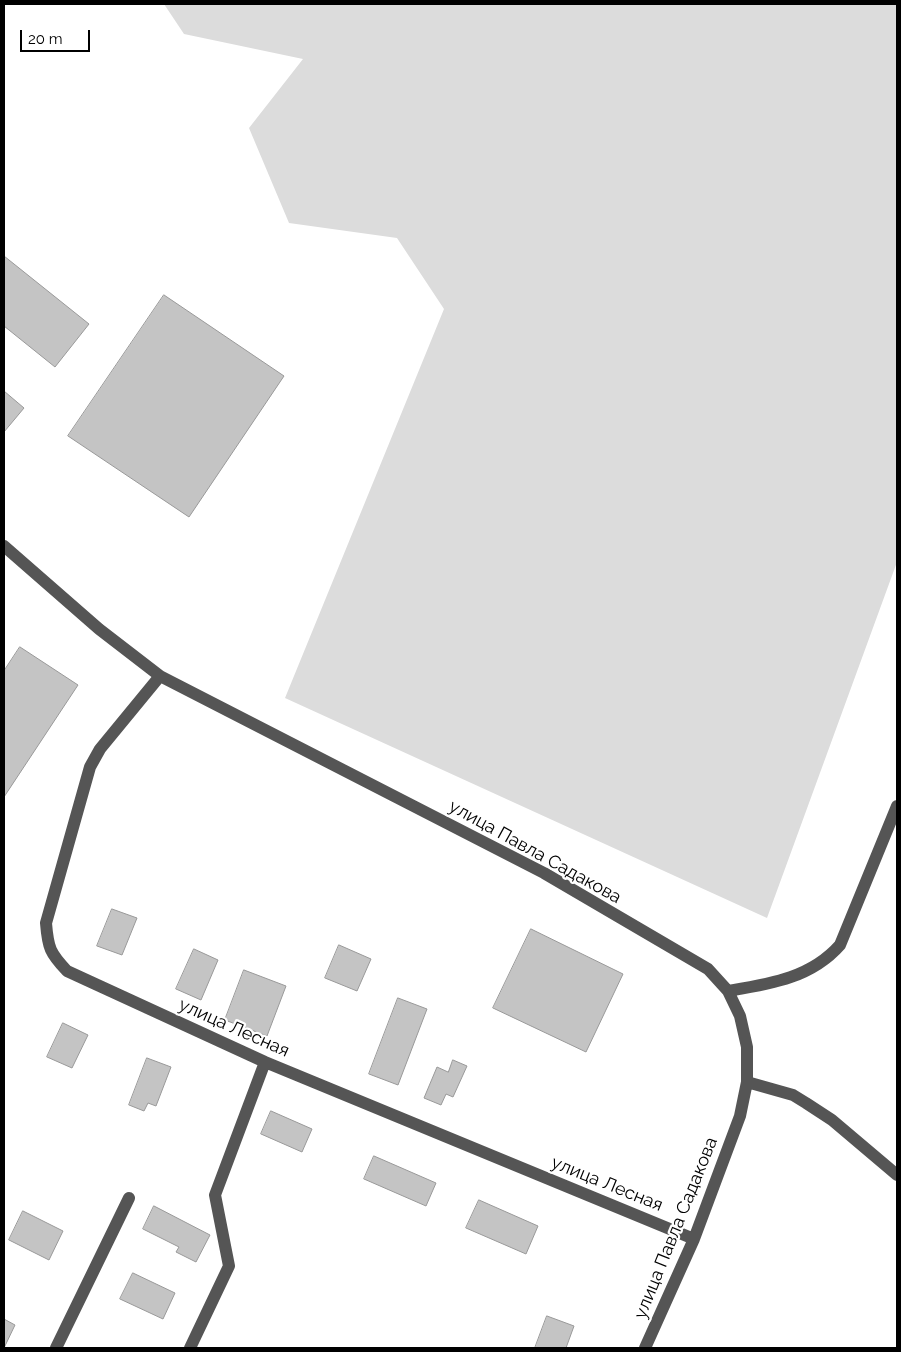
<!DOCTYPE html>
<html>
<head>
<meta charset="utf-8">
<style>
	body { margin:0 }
	#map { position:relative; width:901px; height:1352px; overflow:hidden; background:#fff; font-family:Raleway,sans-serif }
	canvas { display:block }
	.frame { position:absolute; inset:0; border:5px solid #000; pointer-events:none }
	.scale { position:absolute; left:20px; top:30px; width:70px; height:22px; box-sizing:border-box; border:2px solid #000; border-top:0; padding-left:6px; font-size:15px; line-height:18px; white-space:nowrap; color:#000; -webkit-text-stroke:4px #fff; paint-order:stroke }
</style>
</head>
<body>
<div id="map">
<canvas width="901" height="1352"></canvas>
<div class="frame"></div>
<div class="scale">20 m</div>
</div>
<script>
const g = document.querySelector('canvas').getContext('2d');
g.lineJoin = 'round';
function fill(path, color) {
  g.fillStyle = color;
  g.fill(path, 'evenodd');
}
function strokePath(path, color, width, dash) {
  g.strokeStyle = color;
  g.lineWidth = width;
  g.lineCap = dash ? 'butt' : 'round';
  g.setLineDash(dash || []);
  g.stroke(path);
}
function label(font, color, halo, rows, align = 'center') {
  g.font = font + ' Raleway,sans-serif';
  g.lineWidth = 4.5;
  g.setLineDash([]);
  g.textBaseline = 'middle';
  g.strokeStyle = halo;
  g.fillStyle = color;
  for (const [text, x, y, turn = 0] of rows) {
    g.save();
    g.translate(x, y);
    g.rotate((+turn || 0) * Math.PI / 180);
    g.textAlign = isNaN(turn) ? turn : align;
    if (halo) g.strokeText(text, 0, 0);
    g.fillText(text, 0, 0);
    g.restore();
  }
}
fill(new Path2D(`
	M164,4H897V562L767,918L285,698L444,309L397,238L289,223L249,128L303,59L184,34Z`), '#dcdcdc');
const building = new Path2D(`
	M4,256L89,324L55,367L4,326Z
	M164,295L284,376L189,517L68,436Z
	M4,391L24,408L4,432Z
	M20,647L78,685L4,797V671Z
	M112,909L137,918L122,955L97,946Z
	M531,929L623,974L586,1052L493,1008Z
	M339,945L371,959L357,991L325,978Z
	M194,949L218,960L201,1000L176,989Z
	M244,970L286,986L267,1036L225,1020Z
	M398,998L427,1009L398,1085L369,1074Z
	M63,1023L88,1035L72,1068L47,1057Z
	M147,1058L171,1067L156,1106L148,1103L144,1111L129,1105Z
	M453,1060L467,1066L453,1097L446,1094L441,1105L424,1098L437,1067L448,1072Z
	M271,1111L312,1129L302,1152L261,1134Z
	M374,1156L436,1183L426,1206L364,1179Z
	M479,1200L538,1226L526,1254L466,1228Z
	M154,1206L210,1235L196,1262L176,1252L179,1247L143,1229Z
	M23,1211L63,1231L49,1260L9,1240Z
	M133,1273L175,1293L163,1319L120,1299Z
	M547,1316L574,1326L566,1348H535Z
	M4,1319L15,1325L4,1348Z`);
fill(building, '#c4c4c4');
strokePath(building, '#999', 1);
strokePath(new Path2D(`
	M4,546L99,629L160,676L544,873L708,969L728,991L740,1016L747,1047V1082L740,1116L694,1239L645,1348
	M160,676L100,749L90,767L46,923C48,948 50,953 67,971L265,1062L694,1239
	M728,991C770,984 811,978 840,945L897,806
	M747,1082L793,1095L806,1103L832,1120L897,1175
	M56,1348L129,1198
	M190,1348L229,1266L215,1195L265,1062`), '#555', 12);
label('18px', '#000', '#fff', [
	["улица Павла Садакова",535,852,29],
	["улица Лесная",234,1028,24],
	["улица Лесная",607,1184,22],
	["улица Павла Садакова",676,1228,-68]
]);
</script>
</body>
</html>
